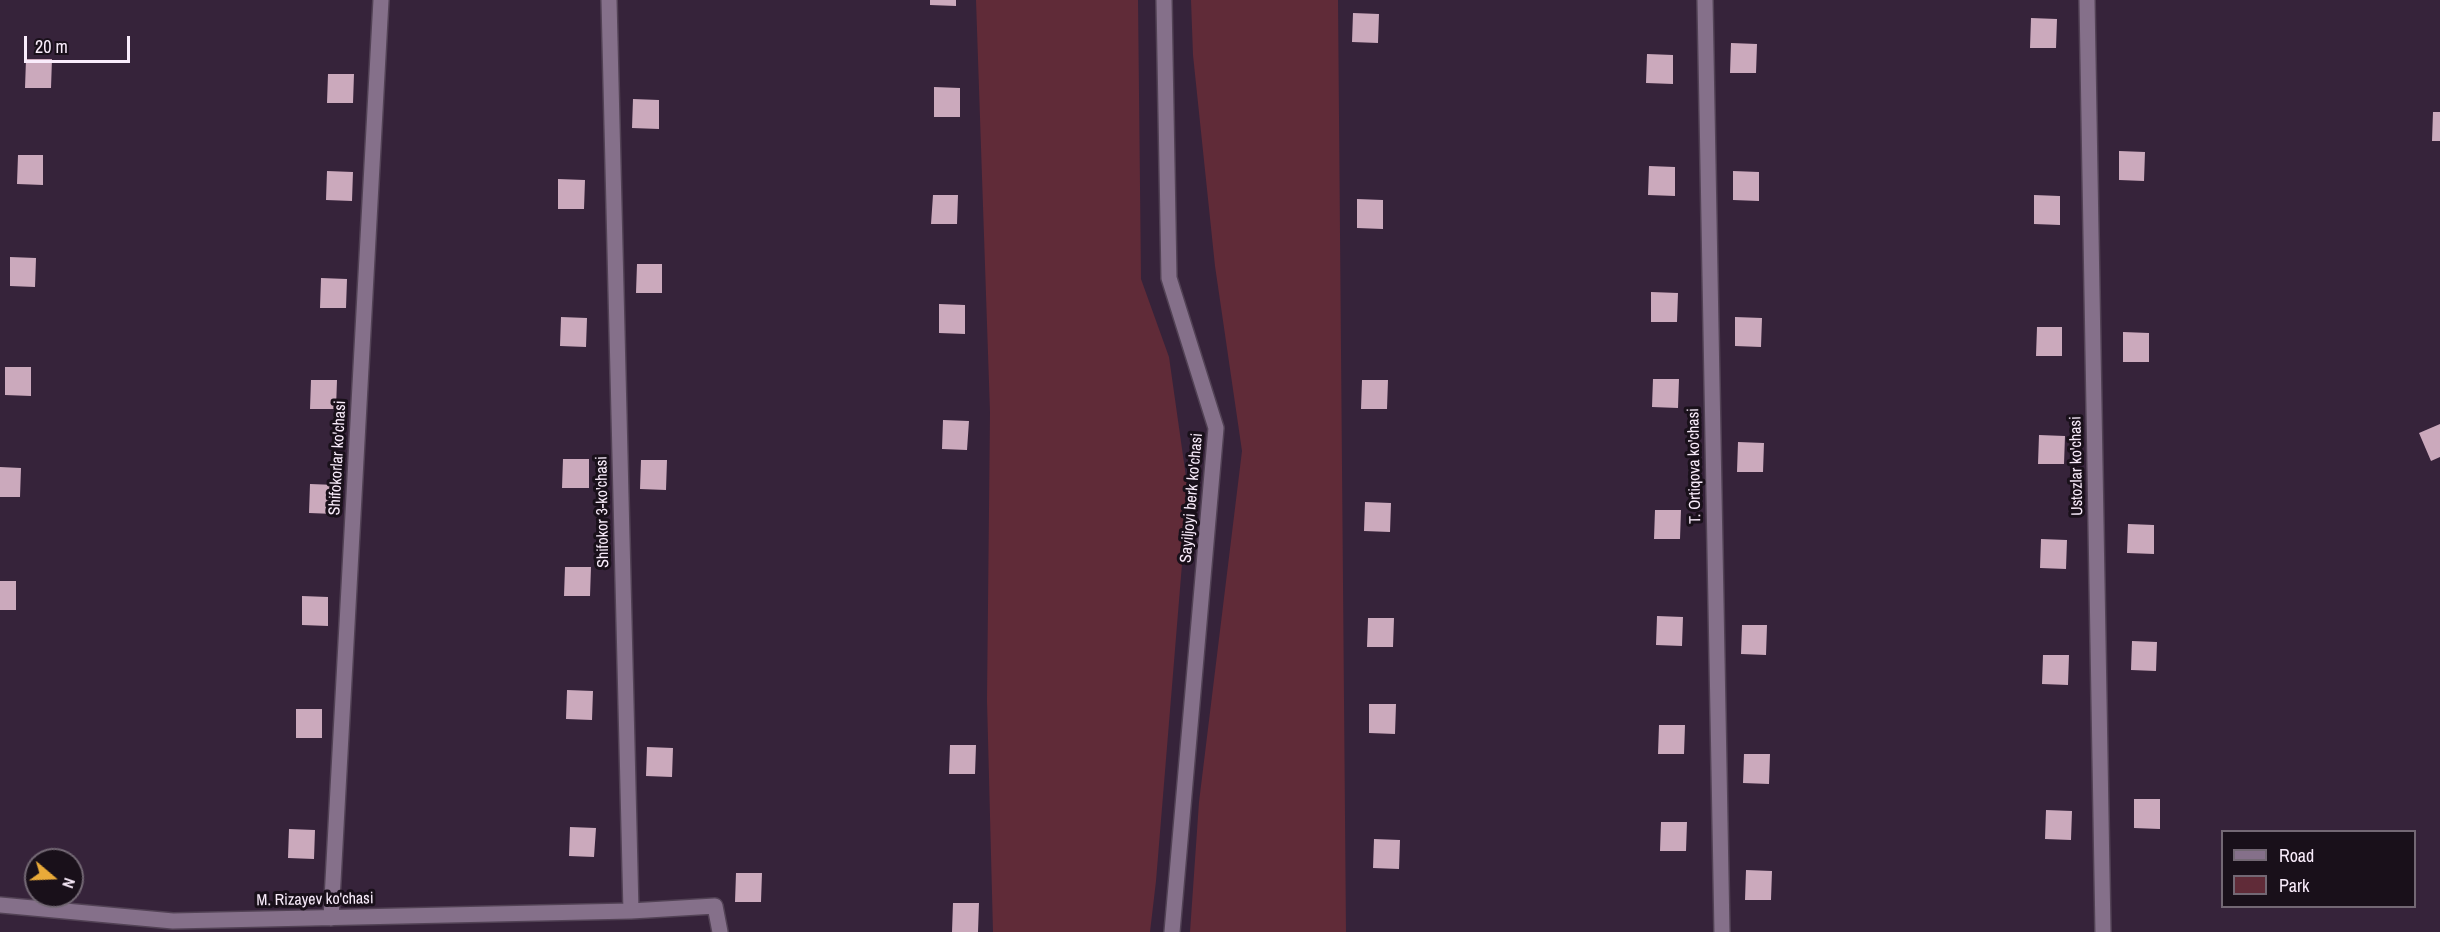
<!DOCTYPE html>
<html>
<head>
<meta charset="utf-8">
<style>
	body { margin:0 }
	#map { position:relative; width:2440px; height:932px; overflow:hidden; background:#36233a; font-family:"Archivo Narrow",sans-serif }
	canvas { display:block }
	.legend { position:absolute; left:2221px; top:830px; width:195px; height:78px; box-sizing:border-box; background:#19101a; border:2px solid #736874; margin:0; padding:8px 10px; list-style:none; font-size:18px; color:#f9ecfb }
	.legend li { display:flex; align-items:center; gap:12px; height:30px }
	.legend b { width:30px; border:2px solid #736874 }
	.north { position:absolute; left:24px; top:848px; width:60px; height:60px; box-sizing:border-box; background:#19101a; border:2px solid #736874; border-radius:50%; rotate:109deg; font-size:16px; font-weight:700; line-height:24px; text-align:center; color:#f9ecfb }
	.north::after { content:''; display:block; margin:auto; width:21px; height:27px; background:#eaaa39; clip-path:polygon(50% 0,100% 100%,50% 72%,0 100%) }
	.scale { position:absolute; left:24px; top:36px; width:106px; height:27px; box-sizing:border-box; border:3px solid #f9ecfb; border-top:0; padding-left:8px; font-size:18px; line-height:21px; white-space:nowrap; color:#f9ecfb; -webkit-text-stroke:4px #19101a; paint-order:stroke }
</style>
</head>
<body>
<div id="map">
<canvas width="2440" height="932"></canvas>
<ul class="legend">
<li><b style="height:8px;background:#85708a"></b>Road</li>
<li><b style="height:16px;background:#602b38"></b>Park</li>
</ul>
<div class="north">N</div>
<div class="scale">20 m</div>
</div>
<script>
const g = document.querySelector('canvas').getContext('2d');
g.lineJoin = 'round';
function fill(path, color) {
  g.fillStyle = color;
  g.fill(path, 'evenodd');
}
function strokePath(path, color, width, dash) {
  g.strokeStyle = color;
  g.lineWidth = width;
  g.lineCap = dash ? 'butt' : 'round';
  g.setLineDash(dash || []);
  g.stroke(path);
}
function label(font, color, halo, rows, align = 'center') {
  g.font = font + ' "Archivo Narrow",sans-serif';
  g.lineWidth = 6;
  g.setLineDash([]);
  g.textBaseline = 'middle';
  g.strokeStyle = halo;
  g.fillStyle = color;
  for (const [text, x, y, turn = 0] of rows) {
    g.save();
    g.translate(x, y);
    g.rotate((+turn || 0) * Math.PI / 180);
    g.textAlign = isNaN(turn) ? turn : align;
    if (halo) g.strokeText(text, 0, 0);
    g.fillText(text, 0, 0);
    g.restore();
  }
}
fill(new Path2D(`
	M976,0H1138L1141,279L1169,357L1188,491L1156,881L1150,932H993L987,700L990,412Z
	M1191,0H1338L1346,932H1190L1199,802L1242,451L1215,266L1193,55Z`), '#602b38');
fill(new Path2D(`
	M930,0H956V6L930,5Z
	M1353,13L1379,14L1378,43L1352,42Z
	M2031,18L2057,19L2056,48H2030Z
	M1731,43L1757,44L1756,73H1730Z
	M1647,54L1673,55V84L1646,83Z
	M26,59H52L51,88H25Z
	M328,74H354L353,103H327Z
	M934,87L960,88V117H934Z
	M633,99L659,100V129L632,128Z
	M2433,112H2440V141H2432Z
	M2119,151L2145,152L2144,181L2119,180Z
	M18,155H43V185L17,184Z
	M1649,166L1675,167V196L1648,195Z
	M327,171L353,172L352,201L326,200Z
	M1733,171L1759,172V201L1733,200Z
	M558,179L585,180L584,209H558Z
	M933,195H958L957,224H931Z
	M2034,195L2060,196V225L2034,224Z
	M1357,199L1383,200V229L1357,228Z
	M10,257L36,258L35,287L10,286Z
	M637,264H662V293H636Z
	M321,278L347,279L346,308H320Z
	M1651,292L1678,293L1677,322H1651Z
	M939,304L965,305V334L939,333Z
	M561,317L587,318L586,347L560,346Z
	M1735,317L1762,318L1761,347L1735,346Z
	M2037,327H2062V356H2036Z
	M2123,332L2149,333V362H2123Z
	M5,367H31V396L5,395Z
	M1653,379H1679L1678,408L1652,407Z
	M311,380H337L336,409H310Z
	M1362,380H1388L1387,409H1361Z
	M943,420L969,421L967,450L942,449Z
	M2440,424V457L2431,461L2419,433Z
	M2039,435L2065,436L2064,464H2038Z
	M1738,442L1764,443L1763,472H1737Z
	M563,459H589V488H562Z
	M641,460H667L666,490L640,489Z
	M0,467L21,468L20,497H0Z
	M310,484L336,485L334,514L309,513Z
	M1365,502L1391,503L1390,532L1364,531Z
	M1655,510H1681L1680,539H1654Z
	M2128,524L2154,525V554L2127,553Z
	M2041,539L2067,540L2066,569L2040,568Z
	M565,567H591L590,596H564Z
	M0,581H16V610H0Z
	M302,596L328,597V626L302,625Z
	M1657,616L1683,617L1682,646L1656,645Z
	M1368,618H1394L1393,647H1367Z
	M1742,625H1767L1766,655L1741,654Z
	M2132,641L2157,642L2156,671L2131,670Z
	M2043,655H2069L2068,685L2042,684Z
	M567,690L593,691L592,720L566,719Z
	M1369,704H1396L1395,734L1369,733Z
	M296,709H322V738H296Z
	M1659,725H1685L1684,754H1658Z
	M950,745H976L975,774H949Z
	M647,747L673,748L672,777L646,776Z
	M1744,754H1770L1769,784L1743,783Z
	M2134,799H2160V829L2134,828Z
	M2046,810L2072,811L2071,840L2045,839Z
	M1661,822H1687L1686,851H1660Z
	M570,827L596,828L594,857L569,856Z
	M289,829L315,830L314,859L288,858Z
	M1374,839L1400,840L1399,869L1373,868Z
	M1746,870L1772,871L1771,900H1745Z
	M736,873H762L761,902H735Z
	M953,903H979L978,932H952Z`), '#cba9bc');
const street = new Path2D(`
	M609,0L631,911L715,906L720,932
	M1164,0L1169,278L1216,428L1172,932
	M1705,0L1722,932
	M2087,0L2103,932
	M0,905L173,921L631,911
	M331,918L381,0`);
strokePath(street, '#524255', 18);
strokePath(street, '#85708a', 15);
label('16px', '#f9ecfb', '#19101a', [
	["Shifokorlar ko'chasi",338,458,-87],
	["T. Ortiqova ko'chasi",1695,466,-91],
	["Ustozlar ko'chasi",2077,466,-91],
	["Sayiljoyi berk ko'chasi",1192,498,-85],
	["Shifokor 3-ko'chasi",603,512,-91],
	["M. Rizayev ko'chasi",315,900,-1]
]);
</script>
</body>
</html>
